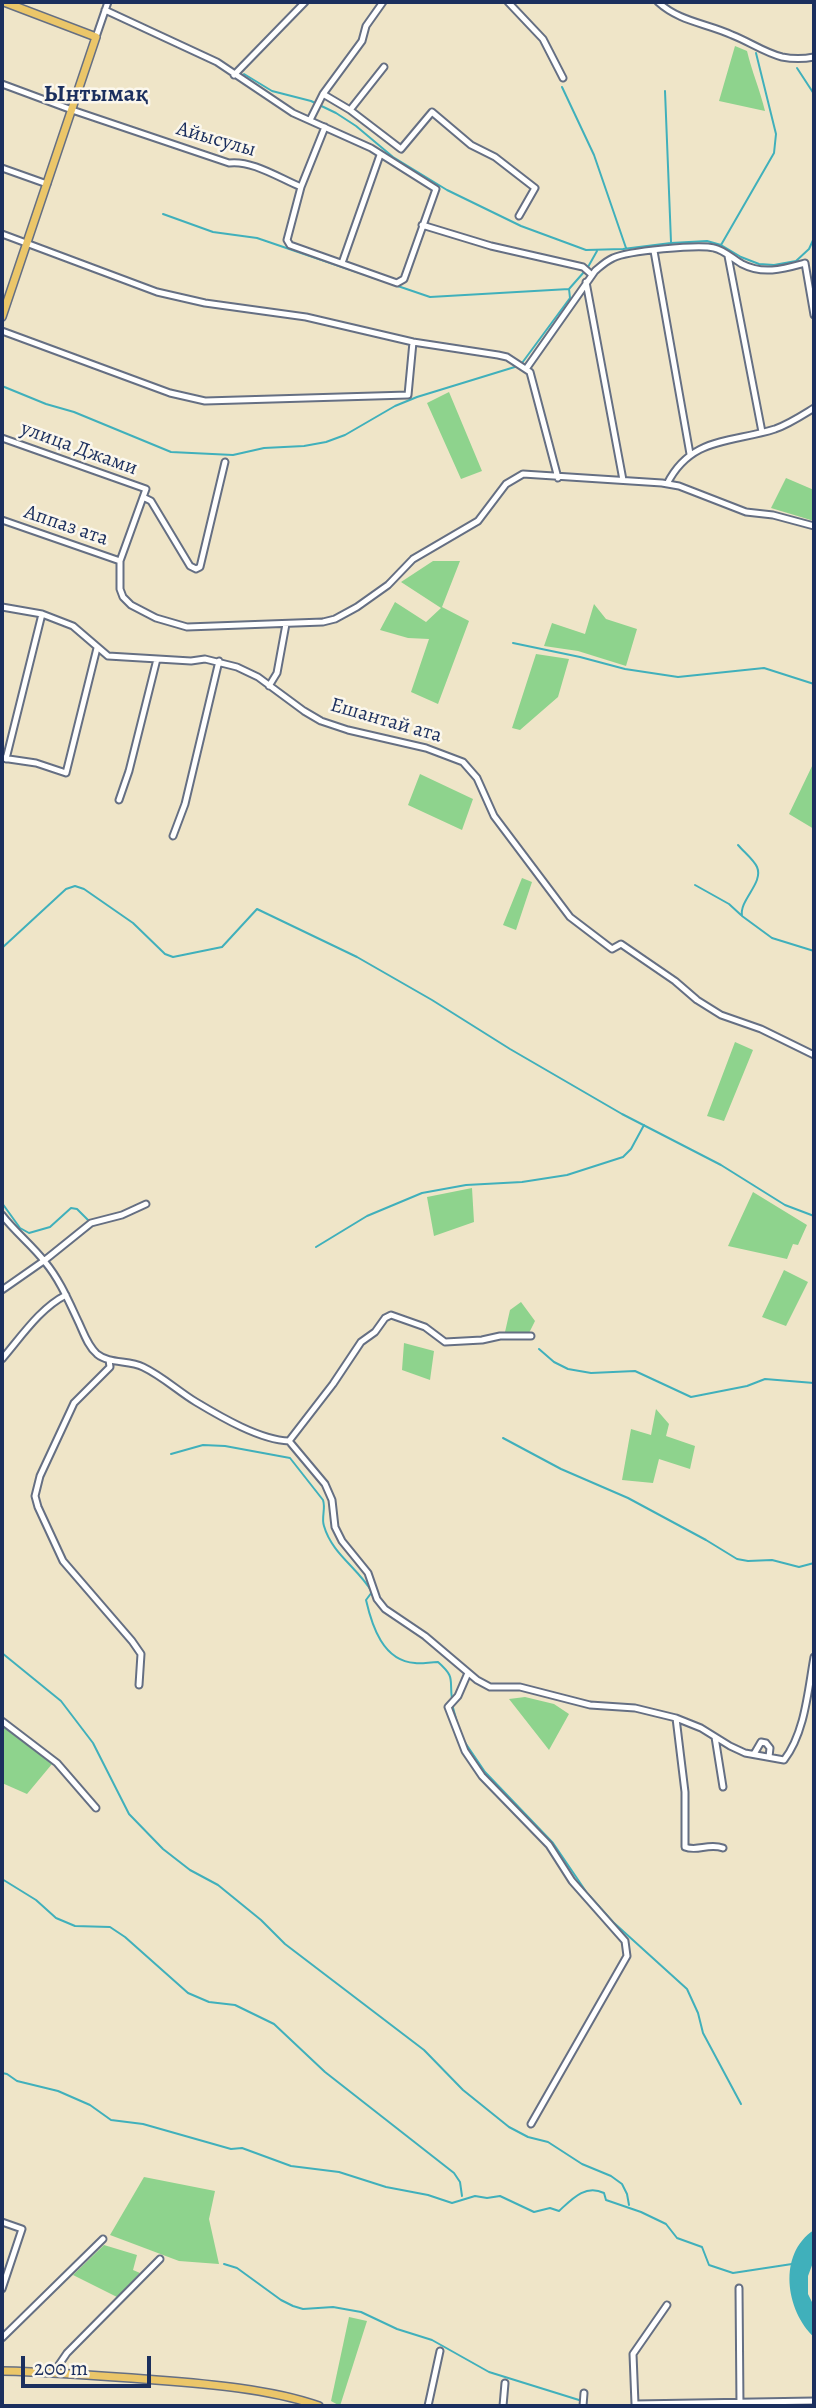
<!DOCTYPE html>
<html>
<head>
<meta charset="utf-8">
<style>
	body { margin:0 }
	#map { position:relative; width:816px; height:2408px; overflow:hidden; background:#efe5c8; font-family:Alegreya,serif }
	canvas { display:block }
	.frame { position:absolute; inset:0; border:4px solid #1b2f5e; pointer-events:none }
	.scale { position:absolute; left:21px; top:2356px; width:130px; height:32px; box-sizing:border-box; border:4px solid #1b2f5e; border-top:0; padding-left:9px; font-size:21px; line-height:24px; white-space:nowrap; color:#1b2f5e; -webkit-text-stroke:5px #fbf7ec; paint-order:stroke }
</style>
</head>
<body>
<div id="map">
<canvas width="816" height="2408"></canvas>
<div class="frame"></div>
<div class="scale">200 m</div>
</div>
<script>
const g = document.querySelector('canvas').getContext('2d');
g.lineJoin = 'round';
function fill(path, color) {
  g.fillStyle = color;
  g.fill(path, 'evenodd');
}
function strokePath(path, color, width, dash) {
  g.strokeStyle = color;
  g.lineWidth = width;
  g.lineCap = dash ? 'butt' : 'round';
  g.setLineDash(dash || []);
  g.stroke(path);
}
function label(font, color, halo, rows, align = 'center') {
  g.font = font + ' Alegreya,serif';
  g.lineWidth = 5;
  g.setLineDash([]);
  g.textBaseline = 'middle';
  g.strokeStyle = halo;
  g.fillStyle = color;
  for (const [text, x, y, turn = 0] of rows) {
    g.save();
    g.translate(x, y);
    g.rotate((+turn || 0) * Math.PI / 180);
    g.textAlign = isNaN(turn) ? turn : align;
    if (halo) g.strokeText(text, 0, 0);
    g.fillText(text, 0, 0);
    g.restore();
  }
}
fill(new Path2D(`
	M735,46L747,51C752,72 760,90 765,111L719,101Z
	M449,392L482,471L461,479L427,403Z
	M786,478L814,490V521L771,508Z
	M433,561H460L442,607L469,621L438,704L411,692L429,639L408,638L380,630L395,602L426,622L441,608L401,582Z
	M594,604L606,619L637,629L626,666L578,651L544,646L552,623L585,634Z
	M536,654L569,659L558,697L520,730L512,728Z
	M814,762V829L789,814Z
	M420,774L473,799L462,830L408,805Z
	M522,878L532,882L516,930L503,925Z
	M735,1042L753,1050L724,1121L707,1116Z
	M472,1188L474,1222L434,1236L427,1197Z
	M753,1192L807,1225L798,1245L793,1244L787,1259L728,1246Z
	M784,1270L808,1282L786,1326L762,1317Z
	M521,1302L535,1321L529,1333L505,1332L510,1310Z
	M404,1343L434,1351L430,1380L402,1370Z
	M656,1409L669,1424L666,1436L695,1446L690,1469L659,1459L653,1483L622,1480L631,1429L651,1435Z
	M525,1697L554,1704L569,1714L549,1750L509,1699Z
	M2,1726L52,1764L27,1794L2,1783Z
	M144,2177L215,2191L209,2219L219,2264L179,2261L110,2235Z
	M104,2245L137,2255L133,2270L140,2273L117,2297L73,2275Z
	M349,2317L367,2321L340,2406L331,2401Z`), '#8ed38d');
fill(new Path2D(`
	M814,2230V2260L808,2276V2294L814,2306V2337C786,2311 777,2254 814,2230Z`), '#40b0bb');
strokePath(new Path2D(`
	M797,68L814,94
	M244,74L272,91L311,101L336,113L356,126L393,157L447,190L521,226L586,250L623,249L671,243L707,241L721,245L741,257L759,264L774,265L796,261L809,249L814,238
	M562,87L594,155L626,248
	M665,91L671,242
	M163,214L213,232L257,238L430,297L569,289L584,272
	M721,245L774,153L776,134L756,53
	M588,267L597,251
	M522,363L570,298L569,289
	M2,386L46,404L74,412L171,452L233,455L264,448L304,446L326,442L345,435L395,406L417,397L518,366
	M513,643L580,657L625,669L678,677L764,668L814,684
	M738,845C744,852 754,860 757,867C764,883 739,900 742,916L772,938L814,951
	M695,885L729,904L741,915
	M2,948L66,889L75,886L84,889L133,923L165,954L173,957L222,947L257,909L357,957L432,1000L510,1049L622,1114L721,1165L785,1205L814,1216
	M2,1203L20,1228L29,1233L50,1227L71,1208L77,1209L88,1220
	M316,1247L367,1216L422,1193L466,1185L522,1182L567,1175L623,1157L631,1149L644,1125
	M539,1349L554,1362L568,1369L591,1373L635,1371L691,1397L747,1386L765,1379L814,1383
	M503,1438L561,1469L628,1498L706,1540L737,1559L748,1561L772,1560L799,1567L814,1563
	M171,1454L203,1445L225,1446L290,1458L323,1500C326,1509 321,1518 324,1526C332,1554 358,1568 372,1592L366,1600C372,1626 383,1661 415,1663C422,1664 430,1662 438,1662C456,1678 449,1679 452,1699
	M2,1653L61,1701L93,1743L129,1814L163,1849L190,1870L218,1885L261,1920L285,1944L424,2050L463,2090L509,2127L528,2137L548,2142L582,2164L611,2176L622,2184L627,2194L629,2205
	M452,1704L458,1726
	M464,1741L485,1772L553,1843L587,1893L613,1922L687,1989L698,2013L703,2033L741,2104
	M2,1879L36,1900L56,1918L75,1926L110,1927L125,1937L188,1993L209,2002L235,2005L274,2024L325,2072L454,2173L460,2182L462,2196
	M2,2073L7,2074L17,2081L58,2091L90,2105L111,2120L143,2124L231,2149L242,2148L291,2166L339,2172L386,2187L428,2195L452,2203L475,2196L487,2198L500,2196L534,2212L550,2208L559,2211C572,2199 585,2184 604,2193L606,2200L641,2212L666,2224L677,2238L702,2247L709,2265L733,2273L792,2264
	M224,2264L237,2268L281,2300L293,2306L303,2309L333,2307L361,2312L397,2329L432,2340L489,2372L579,2400`), '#40b0bb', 2);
const minor = new Path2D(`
	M508,2L543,39L563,78
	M658,2C680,22 706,23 732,35C748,41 765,53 782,57C792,59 804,59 814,57
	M105,10L217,62L293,113L371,148L436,189L404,279L397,283L290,245L287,240L301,187L325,127
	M96,37L108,2
	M234,75L305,2
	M2,84L72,110L229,163C252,160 279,178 301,187
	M323,94L362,41L366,26L383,2
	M350,110L384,67
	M310,120L323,94L350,110L401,149L432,112L471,145L495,157L535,188L519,216
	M2,168L47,184
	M422,225L491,246L583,267L592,275
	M2,234L157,292L205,303L306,317L413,342L498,355L507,357L530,372L558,478
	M654,251L690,454
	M728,256L762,432
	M342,263L380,155
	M586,282L623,480
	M2,331L170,393L205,401L408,395L413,342
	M526,369L595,271C601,266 606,261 613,258C627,251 699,244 714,248C724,250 733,259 742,264C763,275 783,269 805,263L814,315
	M2,438L146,489L120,561V589L123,597L131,605L156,618L187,627L323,622L335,619L357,607L388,585L413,559L478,521L506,484L523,474L662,483L679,486L746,512L773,515L814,526
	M667,484C691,436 732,443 775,429C789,424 801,416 814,408
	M145,498L151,501L190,566L196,569L200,567L225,462
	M2,520L120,561
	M2,607L42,614L73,626L108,656L191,661L205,659L237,667L258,677L304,711L321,721L348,730L426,748L463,762L477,778L494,816L570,917L612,949L621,944L675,981L697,1000L721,1015L761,1029L814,1055
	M269,686L277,673L286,624
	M2,758L36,763L66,773L97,648
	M6,759L42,614
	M119,800L129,771L157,659
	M173,836L185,804L219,661
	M2,1215C15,1232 32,1245 45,1262C60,1280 69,1302 79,1323C84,1334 88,1346 97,1354C109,1364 129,1360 143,1367C162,1376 178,1391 196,1402C221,1417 260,1440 289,1441
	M2,1290L45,1260L91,1223L122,1215L146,1204
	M2,1359C21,1337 40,1308 66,1295
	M109,1360L110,1367L74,1403L40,1476L35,1496L38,1507L63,1561L132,1641L141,1654L139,1685
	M289,1441L325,1484L332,1500L335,1527L342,1541L368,1573L377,1599L385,1609L425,1636L477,1680L490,1687H520L590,1705L635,1708L676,1718L701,1728L730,1746L745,1753L784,1760C805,1733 808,1690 814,1657
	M289,1441L333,1384L361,1342L375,1332L385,1318L391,1315L425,1327L445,1342L482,1340L500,1336H531
	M468,1673L458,1696L448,1707L465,1751L482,1776L549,1845L572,1881L625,1941L627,1956L531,2124
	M676,1718L685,1792V1847C697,1852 708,1843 723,1848
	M2,1721L57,1763L96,1808
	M715,1737L723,1787
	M754,1754L761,1742L766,1743L770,1748L769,1757
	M2,2222L22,2229L2,2289
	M739,2288L740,2406
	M667,2305L633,2354L635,2404L814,2401
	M2,2338L103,2239
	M54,2372L67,2353L160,2259
	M428,2406L440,2351
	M503,2406L505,2383
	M583,2406L584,2393`);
const major = new Path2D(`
	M2,317L96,37L4,2
	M2,2371C53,2372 105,2376 156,2380C208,2384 271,2389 319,2406`);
strokePath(minor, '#656f83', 9);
strokePath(major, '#656f83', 10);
strokePath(minor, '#fff', 5);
strokePath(major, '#ebc669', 7);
label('21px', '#1b2f5e', '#fbf7ec', [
	["Айысулы",216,140,16],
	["улица Джами",79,449,20],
	["Аппаз ата",66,526,19],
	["Ешантай ата",386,721,16]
]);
label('bold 24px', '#1b2f5e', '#fbf7ec', [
	["Ынтымақ",96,95]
]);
</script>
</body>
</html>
